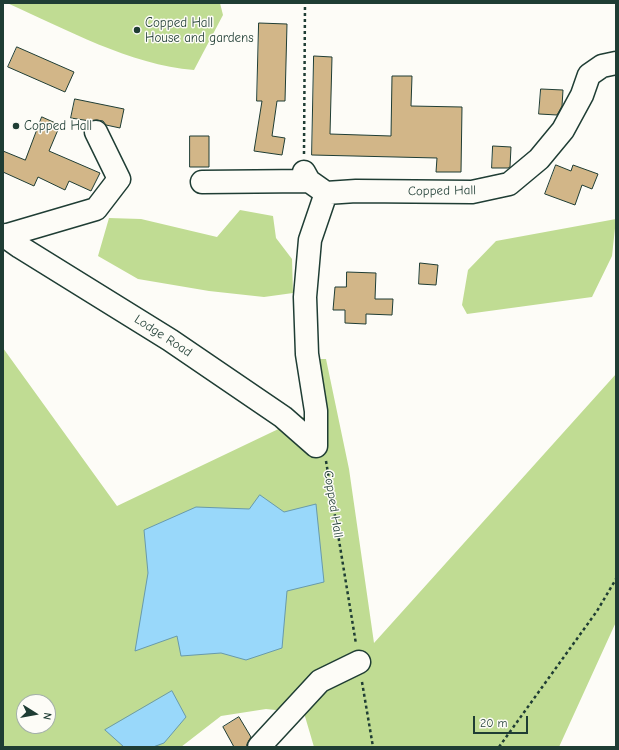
<!DOCTYPE html>
<html>
<head>
<meta charset="utf-8">
<style>
	body { margin:0 }
	#map { position:relative; width:619px; height:750px; overflow:hidden; background:#fdfcf7; font-family:"Comic Neue",sans-serif }
	canvas { display:block }
	.frame { position:absolute; inset:0; border:4px solid #1f3d34; pointer-events:none }
	.north { position:absolute; left:16px; top:694px; width:40px; height:40px; box-sizing:border-box; background:#fdfcf7; border:1px solid #a4b0a9; border-radius:50%; rotate:101deg; font-size:11px; font-weight:700; line-height:16px; text-align:center; color:#1f3d34 }
	.north::after { content:''; display:block; margin:auto; width:14px; height:18px; background:#1f3d34; clip-path:polygon(50% 0,100% 100%,50% 72%,0 100%) }
	.scale { position:absolute; left:473px; top:716px; width:55px; height:18px; box-sizing:border-box; border:2px solid #1f3d34; border-top:0; padding-left:5px; font-size:12px; line-height:14px; white-space:nowrap; color:#1f3d34; -webkit-text-stroke:3px #fdfcf7; paint-order:stroke }
</style>
</head>
<body>
<div id="map">
<canvas width="619" height="750"></canvas>
<div class="frame"></div>
<div class="north">N</div>
<div class="scale">20 m</div>
</div>
<script>
const g = document.querySelector('canvas').getContext('2d');
g.lineJoin = 'round';
function fill(path, color) {
  g.fillStyle = color;
  g.fill(path, 'evenodd');
}
function strokePath(path, color, width, dash) {
  g.strokeStyle = color;
  g.lineWidth = width;
  g.lineCap = dash ? 'butt' : 'round';
  g.setLineDash(dash || []);
  g.stroke(path);
}
function label(font, color, halo, rows, align = 'center') {
  g.font = font + ' "Comic Neue",sans-serif';
  g.lineWidth = 3;
  g.setLineDash([]);
  g.textBaseline = 'middle';
  g.strokeStyle = halo;
  g.fillStyle = color;
  for (const [text, x, y, turn = 0] of rows) {
    g.save();
    g.translate(x, y);
    g.rotate((+turn || 0) * Math.PI / 180);
    g.textAlign = isNaN(turn) ? turn : align;
    if (halo) g.strokeText(text, 0, 0);
    g.fillText(text, 0, 0);
    g.restore();
  }
}
fill(new Path2D(`
	M7,3H220L223,15L194,70C130,65 66,29 7,3Z
	M240,210L273,216L276,238L292,259L293,293L264,297L209,291L138,279L98,256L109,218L141,219L217,237Z
	M616,219L612,256L592,297L467,314L462,305L468,270L496,241Z
	M3,348L117,506L312,413L302,359H326L349,469L374,643L616,374V622L559,747H314L304,713L266,709L221,716L181,747H3ZM24,702H48V726H24Z`), '#c0dc93');
const water = new Path2D(`
	M260,495L284,512L316,504L324,582L287,591L282,648L246,660L221,653L181,656L177,636L135,651L148,573L144,530L196,507L249,509Z
	M172,691L186,717L164,743L153,747H124L105,730Z`);
fill(water, '#99d8fa');
strokePath(water, '#689aab', 1);
const building = new Path2D(`
	M259,23L287,24L285,101H277L272,136L285,138L282,155L254,151L262,101H257Z
	M17,47L74,72L65,92L8,67Z
	M314,56L332,57L330,134L391,136L392,76H412L411,106L462,107L461,172H436L437,158L312,155Z
	M541,89L563,90L562,106L557,115L539,114Z
	M75,99L124,109L120,128L106,125L103,121L97,120L90,121L71,118Z
	M42,117L60,125L49,151L100,173L91,191L69,181L65,190L38,177L34,186L3,172V151L25,160Z
	M190,136H209V167H190Z
	M493,146L511,147L510,167L508,168H492Z
	M556,165L571,171L573,165L598,174L592,189L582,185L575,205L545,194Z
	M420,263L438,265L436,285L419,284Z
	M347,272L376,273L375,299H393L392,315L366,314V324L345,323V310H333L335,287H346Z
	M239,717L251,737L247,744V747H234L223,727Z`);
fill(building, '#d2b688');
strokePath(building, '#1f3d34', 1);
const minor = new Path2D(`
	M304,172L309,181L326,193L356,191L472,192L509,184L539,159L563,130L582,95L589,75L602,66L616,63
	M202,182L309,181
	M3,235L20,247L170,340L283,417L316,446
	M4,236L96,209L119,179L96,132
	M316,446V411L307,354L305,297L310,240L326,193
	M259,747L320,681L359,662`);
strokePath(minor, '#1f3d34', 25);
strokePath(new Path2D(`
	M304,154L305,3
	M326,461L356,644
	M362,682L373,747
	M499,747L597,611L616,579`), '#1f3d34', 2.5, [3, 3]);
strokePath(minor, '#fdfcf7', 22);
for (const [x, y, r, color] of [
	[137,30,4,"#1f3d34"],
	[16,126,4,"#1f3d34"]
]) {
  const dot = new Path2D();
  dot.arc(x, y, r, 0, 2 * Math.PI);
  g.fillStyle = color;
  g.fill(dot);
  strokePath(dot, '#fdfcf7', 1.5);
}
label('13px', '#1f3d34', '#fdfcf7', [
	["Copped Hall",145,23],
	["House and gardens",145,38],
	["Copped Hall",24,126]
], 'left');
label('13px', '#1f3d34', '#fdfcf7', [
	["Copped Hall",442,191,-1],
	["Lodge Road",163,336,33],
	["Copped Hall",333,504,81]
]);
</script>
</body>
</html>
